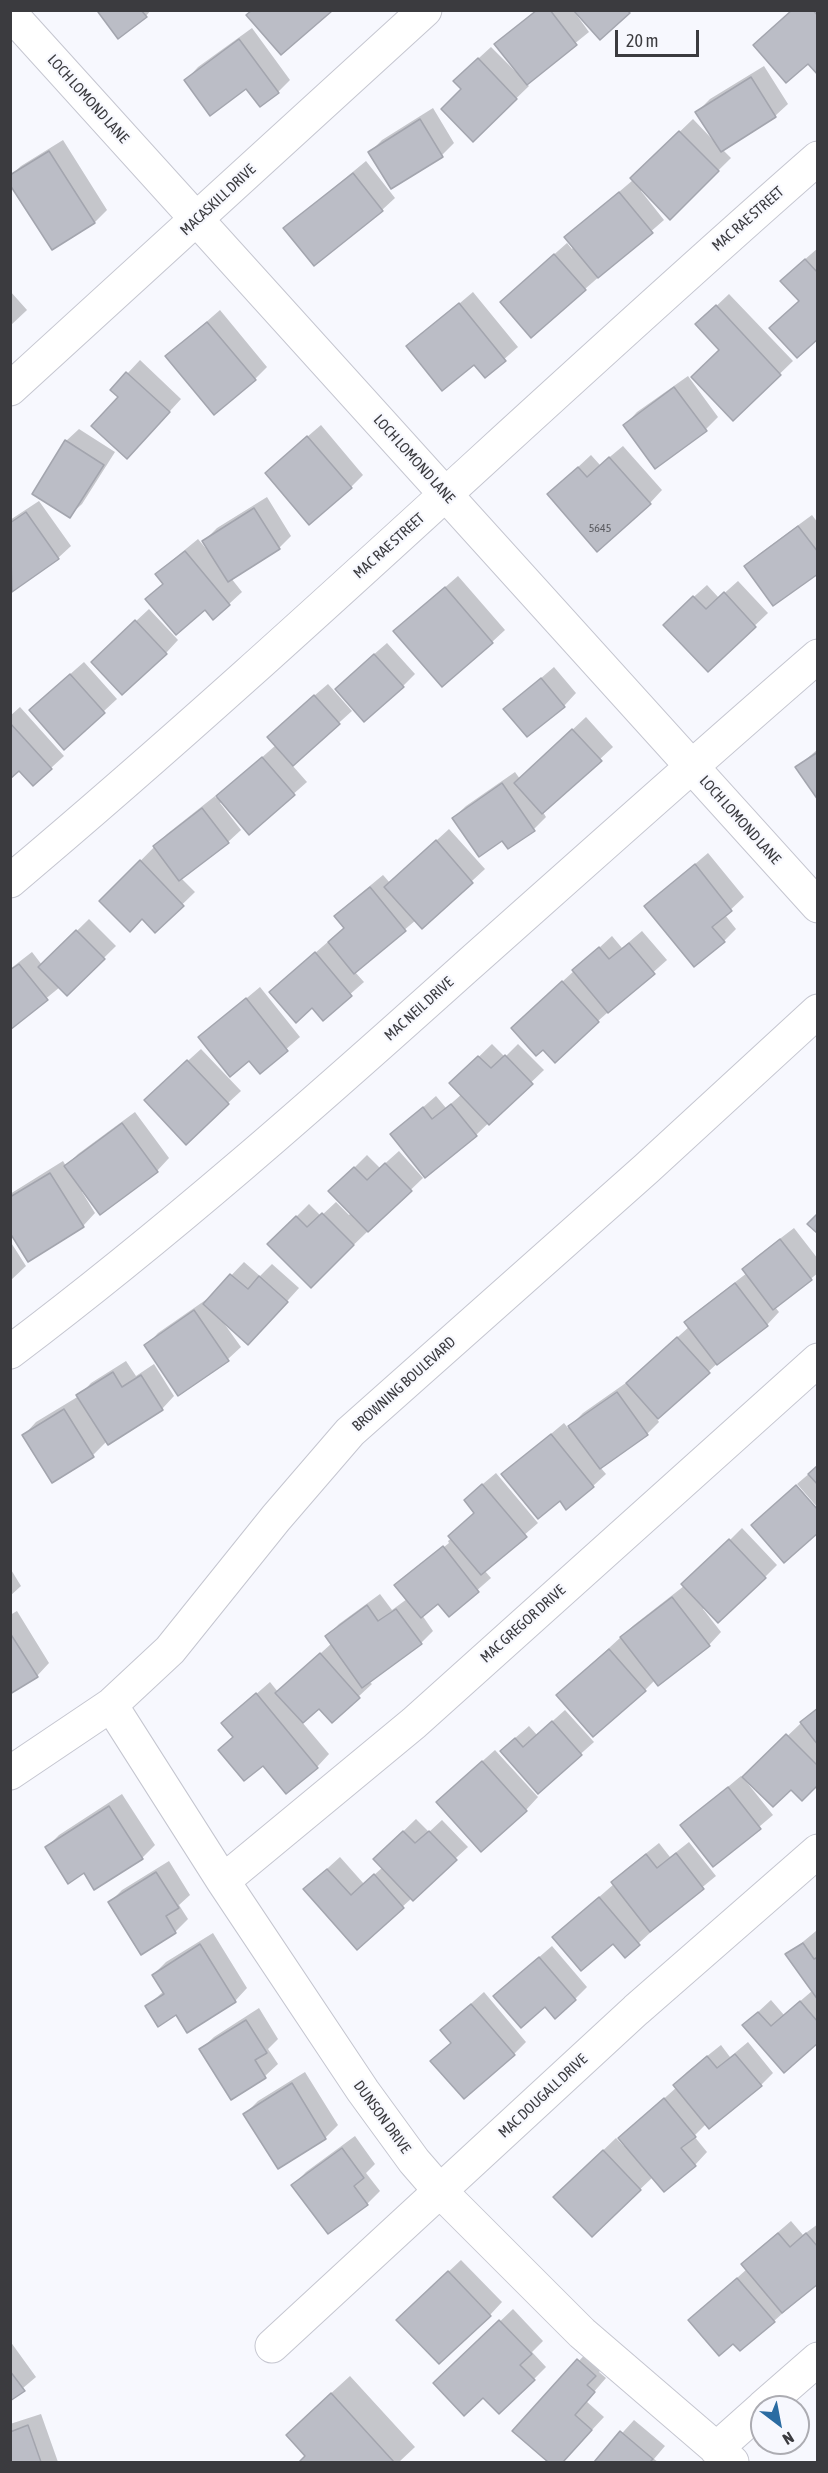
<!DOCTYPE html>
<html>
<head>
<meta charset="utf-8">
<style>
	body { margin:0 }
	#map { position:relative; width:828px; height:2473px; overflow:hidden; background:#f7f8fe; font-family:"Asap Condensed",sans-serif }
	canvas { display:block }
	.frame { position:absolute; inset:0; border:12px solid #3b3b3f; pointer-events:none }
	.north { position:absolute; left:750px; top:2395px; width:60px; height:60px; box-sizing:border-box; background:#f7f8fe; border:2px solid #acacb2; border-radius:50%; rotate:148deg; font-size:16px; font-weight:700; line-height:24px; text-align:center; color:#3b3b3f }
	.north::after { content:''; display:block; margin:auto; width:21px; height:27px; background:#2b6ca2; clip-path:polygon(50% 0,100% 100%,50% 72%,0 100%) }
	.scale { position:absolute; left:615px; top:30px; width:84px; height:27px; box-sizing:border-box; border:3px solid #3b3b3f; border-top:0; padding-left:8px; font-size:18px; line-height:21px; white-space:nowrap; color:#3b3b3f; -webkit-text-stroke:4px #f7f8fe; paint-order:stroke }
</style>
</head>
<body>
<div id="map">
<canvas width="828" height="2473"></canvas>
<div class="frame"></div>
<div class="north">N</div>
<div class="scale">20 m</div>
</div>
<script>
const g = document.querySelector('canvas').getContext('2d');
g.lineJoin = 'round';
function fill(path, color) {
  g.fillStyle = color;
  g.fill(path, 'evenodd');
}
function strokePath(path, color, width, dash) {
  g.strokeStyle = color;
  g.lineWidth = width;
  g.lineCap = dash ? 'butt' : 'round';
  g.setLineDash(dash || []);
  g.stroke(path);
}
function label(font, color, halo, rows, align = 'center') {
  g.font = font + ' "Asap Condensed",sans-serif';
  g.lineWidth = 4.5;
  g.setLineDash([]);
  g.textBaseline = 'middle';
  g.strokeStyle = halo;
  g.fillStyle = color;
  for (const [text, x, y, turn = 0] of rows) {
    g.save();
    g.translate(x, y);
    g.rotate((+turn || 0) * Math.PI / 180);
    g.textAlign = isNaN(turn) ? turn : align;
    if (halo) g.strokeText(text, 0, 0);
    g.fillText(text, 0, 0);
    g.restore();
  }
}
fill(new Path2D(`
	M101,10H151L146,16Z
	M536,10H573L589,32L526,83L529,86L473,140L463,89L468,68L491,47L516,72L517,71L496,44Z
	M252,28L290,80L278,92L186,80L198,67Z
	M764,66L788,104L775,116L722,149L731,158L670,218L642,189L641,191L664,220L585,289L514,290L567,243L572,249L574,247L566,237L633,180L644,166L693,119L713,140L697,112L710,99Z
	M433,108L454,143L442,155L370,152L382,140Z
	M63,140L107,210L95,222L53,248L10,176L21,166Z
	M366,161L395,198L382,210L314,264L285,228Z
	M818,248V337L800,300L795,268Z
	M10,291L27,310L10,326Z
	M473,292L518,347L485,376L474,363L408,347Z
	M729,294L793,361L733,419L721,350L710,312Z
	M220,310L267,367L255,379L167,356Z
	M140,360L181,399L139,445L120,397L112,390Z
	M688,376L718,417L706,429L625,425L637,412Z
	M321,425L363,475L351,487L279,461Z
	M79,429L115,452L82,504L69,516L66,441Z
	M623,446L662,490L650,503L549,494L591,455L600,465Z
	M267,497L291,536L279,548L231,578L242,592L229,604L213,618L205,608L147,599L164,583L157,575L170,562L198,539L208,551L210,550L204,541L217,528Z
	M39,501L71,546L58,558L12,590L10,520Z
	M812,515L818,523V572L746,566L759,554Z
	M458,576L505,630L492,642L395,631Z
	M738,581L768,613L708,670L677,612L707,585L719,598Z
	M149,609L178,640L166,653L106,649Z
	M387,643L415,674L403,686L349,676Z
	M84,662L117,699L64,748L43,698Z
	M554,667L576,693L564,706L505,709Z
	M328,684L352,711L292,765L307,782L249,833L222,802L220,803L241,830L228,842L181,878L195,892L155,931L142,917L101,901L167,834L215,796L216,798L276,745L281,724Z
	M20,707L64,756L51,768L19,769L10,777V716Z
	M586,717L613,747L543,812L546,817L534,829L502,838L453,818L466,806L515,772L520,779Z
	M818,749V798L797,767Z
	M449,829L485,869L422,927L416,920L355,972L364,982L323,1018L284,980L345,927L336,916L348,904L383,875L390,883Z
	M708,853L744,897L725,915L736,929L724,941L646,906Z
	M89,919L116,946L67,994L60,987L10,1028V969L32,952L42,965Z
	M642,931L667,960L598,1021L525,1016L612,936L622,948Z
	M260,987L300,1037L260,1072L249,1059L200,1037Z
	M492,1044L505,1057L518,1044L544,1070L476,1135L392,1134L436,1096L446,1108L462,1094L464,1071Z
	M201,1049L241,1091L228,1103L158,1088Z
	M135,1112L169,1158L157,1171L82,1192L95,1213L83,1226L10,1230V1194L63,1161L66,1166L78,1154Z
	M399,1151L423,1178L311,1286L269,1244L309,1204L321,1216L336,1202L349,1215L351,1213L343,1179L367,1155L380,1168Z
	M794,1228L818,1259V1273L775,1307L779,1312L767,1325L721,1360L657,1419L659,1422L647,1434L600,1467L606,1474L593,1486L560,1499L503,1474L564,1423L568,1428L583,1413L630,1380L690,1326L686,1322L699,1310L747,1273L744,1269L756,1257Z
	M10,1241L26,1266L10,1281Z
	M244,1262L260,1276L272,1264L299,1288L261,1330L223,1322L241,1347L228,1359L179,1394L146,1346L158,1333L207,1299L208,1300Z
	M126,1361L136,1376L154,1364L174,1396L162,1409L107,1441L93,1455L24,1435L36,1422L79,1396L91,1383Z
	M818,1466V1508L797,1484Z
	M496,1473L538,1523L484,1570L491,1578L449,1615L439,1602L422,1615L433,1631L421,1643L369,1681L372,1684L332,1721L320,1707L302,1722L329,1754L317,1767L263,1764L223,1723L270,1682L278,1692L332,1643L327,1636L339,1624L380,1594L392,1610L407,1599L396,1585L408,1574V1576L449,1543L448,1541L452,1538L450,1536L475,1512L478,1488Z
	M742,1528L777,1565L765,1577L703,1609L721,1632L709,1645L655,1680L645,1690L571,1683L634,1625L684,1586Z
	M10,1568L21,1586L10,1596Z
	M17,1611L49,1663L37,1676L10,1692V1615Z
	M818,1707V1783L791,1788L746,1779L745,1780L773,1815L714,1865L682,1825L741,1776L743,1778Z
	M565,1710L594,1742L538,1792L514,1739L529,1726L537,1735Z
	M495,1750L538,1797L526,1810L451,1789Z
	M122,1794L155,1845L142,1858L84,1871L47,1847L59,1835Z
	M416,1819L429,1832L442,1820L468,1847L357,1948L318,1877L340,1857L364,1884L383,1867L388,1846Z
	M689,1842L716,1876L650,1930L652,1931L625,1956L613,1942L567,1925L614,1884L613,1882L625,1870L659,1843L670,1857Z
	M169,1861L190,1895L179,1905L188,1919L175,1932L141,1953L110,1902L122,1890Z
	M816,1931L818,1934V2041L744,2025L771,2000L784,2015L812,1991L787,1955Z
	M213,1933L247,1988L235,2001L177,2013L147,2006L164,1991L153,1975L166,1962Z
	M552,1946L587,1987L575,1999L545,2005L508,1984Z
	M484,1992L526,2042L514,2054L432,2061L452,2042L455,2018Z
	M259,2008L278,2039L268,2049L278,2064L265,2076L201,2049L214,2037Z
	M748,2042L773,2073L761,2085L706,2124L694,2136L707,2152L695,2165L653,2177L592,2235L568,2184L616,2138L624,2146L626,2145L620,2138L677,2087L675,2085L687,2072L721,2045L730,2057Z
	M305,2072L338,2125L325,2138L278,2167L245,2114L258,2101Z
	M355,2136L375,2164L366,2173L380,2191L367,2204L328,2232L293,2185L306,2172Z
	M791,2221L803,2235L818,2224V2282L774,2321L733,2342L690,2320L747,2269L743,2264L755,2252Z
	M461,2260L502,2302L490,2315L411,2307Z
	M513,2309L543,2341L532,2352L546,2367L534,2379L484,2396L448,2371Z
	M10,2341L36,2377L10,2399Z
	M591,2348L607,2362L599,2372L606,2378L586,2401L604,2417L562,2462H550L515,2430Z
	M350,2376L415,2447L399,2462H300L307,2456L306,2416Z
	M41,2414L58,2462H10V2424Z
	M634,2420L665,2446L654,2459L658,2462H596Z`), '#0003');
const building = new Path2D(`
	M99,10H141L147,17L118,39L98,12Z
	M252,10H331L332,11L281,55L246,15Z
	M537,10H550L577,45L527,85L494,44Z
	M573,10H627L630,13L600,40Z
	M792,10H813L818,16V75L808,64L786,83L753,45Z
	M239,39L279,93L260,107L246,89L210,116L184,80Z
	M478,58L517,99L473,142L441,109L461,89L453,81Z
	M751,77L776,117L721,152L695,112Z
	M420,119L443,157L391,189L368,152Z
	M679,131L719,171L670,220L630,178Z
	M49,151L95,223L52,250L10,185V175Z
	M353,173L383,211L314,266L283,228Z
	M619,192L653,233L598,278L564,237Z
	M554,254L586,290L531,338L500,302Z
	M805,259L818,273V339L797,358L769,328L799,301L780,281Z
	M459,303L506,361L485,378L474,365L442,391L406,346Z
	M716,305L781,375L733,421L691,377L719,350L695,324Z
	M207,322L256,380L214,415L165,356Z
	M126,372L170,412L127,459L91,426L118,397L110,390Z
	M674,387L707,431L655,469L623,425Z
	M307,436L352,488L309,525L265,473Z
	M65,440L104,465L70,518L32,494Z
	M609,457L651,504L597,552L547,494L578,467L587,477Z
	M254,508L280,549L228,582L202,541Z
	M26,512L59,559L12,592L10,523Z
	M798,526L818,552V574L773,606L744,566Z
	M185,551L230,605L213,620L205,610L176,635L145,599L163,584L155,574Z
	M445,587L493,643L442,687L393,631Z
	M724,592L756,627L708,672L663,625L693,596L706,609Z
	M135,620L167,654L122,695L91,662Z
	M374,654L404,687L364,722L335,689Z
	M70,674L105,713L64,750L29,710Z
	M541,678L565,707L527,737L503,709Z
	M314,695L340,724L293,766L267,737Z
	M10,723L52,769L33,786L19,771L10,779Z
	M572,729L602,761L542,814L514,783Z
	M818,752V800L795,767Z
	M262,757L295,795L249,835L216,796Z
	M502,783L535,831L508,849L502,841L479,857L452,818Z
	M202,808L229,843L179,881L153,846Z
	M436,840L473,883L422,929L384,887Z
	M140,860L184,906L155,933L142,919L130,932L99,901Z
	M695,864L732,911L712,927L725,942L694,967L644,906Z
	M370,887L406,931L354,974L328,942L344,928L334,916Z
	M76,930L105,959L67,996L38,967Z
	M629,943L655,974L608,1013L572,970L599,947L609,959Z
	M315,952L352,996L323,1021L312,1008L296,1023L269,992Z
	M19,964L48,1000L10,1030V970Z
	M562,981L599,1022L555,1063L543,1050L536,1056L511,1028Z
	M246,998L288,1051L260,1074L249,1061L230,1077L198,1037Z
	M505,1055L533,1084L489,1125L449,1083L478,1056L491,1068Z
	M187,1060L229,1104L186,1145L144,1100Z
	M451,1104L477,1136L425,1178L390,1134L423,1107L432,1119Z
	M122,1123L158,1172L100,1215L64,1166Z
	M385,1163L412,1191L368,1232L328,1191L354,1167L367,1180Z
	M50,1173L84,1227L28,1262L10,1233V1197Z
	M322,1213L354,1245L311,1288L267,1244L296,1216L307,1227Z
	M818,1213V1234L807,1224Z
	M780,1239L812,1280L773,1310L742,1269Z
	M230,1274L248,1289L259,1276L288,1302L248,1345L203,1304Z
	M735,1283L768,1326L717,1365L684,1322Z
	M194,1310L229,1361L178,1396L144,1345Z
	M677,1337L710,1373L658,1419L626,1383Z
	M113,1372L122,1387L141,1375L163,1410L108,1445L76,1395Z
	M617,1392L648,1435L600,1469L568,1426Z
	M64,1409L94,1457L52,1483L22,1435Z
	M551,1434L594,1487L566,1510L560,1501L538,1519L501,1474Z
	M818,1465V1485L808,1474Z
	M482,1484L527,1537L481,1575L448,1536L474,1513L464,1500Z
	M796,1485L818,1510V1533L784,1563L751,1525Z
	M729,1539L766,1578L718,1623L681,1584Z
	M443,1546L479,1592L449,1617L438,1604L421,1618L394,1585Z
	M672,1597L710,1646L658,1686L620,1637Z
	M367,1605L378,1621L396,1609L422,1644L362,1688L325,1636Z
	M10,1633L38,1677L10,1694Z
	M609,1649L646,1691L593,1737L556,1695Z
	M320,1653L360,1698L332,1723L319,1709L303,1723L275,1693Z
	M256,1693L318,1768L286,1794L263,1766L244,1781L218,1750L233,1737L221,1723Z
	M818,1708V1745L800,1722Z
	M552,1721L582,1755L538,1794L500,1751L515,1738L523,1747Z
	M786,1734L818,1766V1785L802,1801L791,1790L773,1807L742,1777Z
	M482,1761L527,1811L481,1852L436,1802Z
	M728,1787L761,1829L713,1867L680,1825Z
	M109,1806L143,1859L94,1890L84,1873L68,1884L45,1847Z
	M403,1831L415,1843L429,1831L457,1860L413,1901L373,1859Z
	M676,1853L704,1889L650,1932L611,1882L646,1854L657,1868Z
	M327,1869L351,1895L374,1874L404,1908L357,1950L303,1889Z
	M156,1872L179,1908L166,1916L176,1933L141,1955L108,1902Z
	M599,1897L640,1945L625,1958L613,1944L581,1971L552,1937Z
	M803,1943L814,1959L818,1957V2000L785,1954Z
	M200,1944L236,2002L187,2033L176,2015L158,2027L145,2006L164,1994L152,1975Z
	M539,1957L576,2000L555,2019L545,2007L521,2028L493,1996Z
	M800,2001L818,2022V2043L784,2073L742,2025L758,2012L771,2026Z
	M471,2004L515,2055L464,2099L430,2061L451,2043L440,2030Z
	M246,2020L267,2053L255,2060L266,2078L231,2100L199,2049Z
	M735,2054L762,2086L709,2129L673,2085L707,2056L717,2068Z
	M292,2083L326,2139L278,2169L243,2114Z
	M664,2098L696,2137L681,2148L696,2166L664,2192L618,2138Z
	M342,2148L364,2178L354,2186L368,2205L328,2234L291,2185Z
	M603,2150L641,2190L592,2237L553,2197Z
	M778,2233L790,2247L806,2233L818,2247V2284L782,2313L741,2264Z
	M448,2271L491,2316L439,2364L396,2320Z
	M737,2278L775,2322L740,2351L733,2344L719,2356L688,2320Z
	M499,2320L532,2354L520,2365L535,2380L499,2414L483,2398L464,2416L433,2383Z
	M577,2359L596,2376L587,2385L595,2392L575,2415L592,2430L563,2462H548L512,2431Z
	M10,2371L25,2391L10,2401Z
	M331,2393L394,2462H299L305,2456L286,2435Z
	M28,2425L41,2462H10V2432Z
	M620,2431L653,2459L650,2462H594Z`);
fill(building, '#bbbdc6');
strokePath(building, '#a3a5ae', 1.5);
const minor = new Path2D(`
	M10,13L818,906
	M10,389L425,10
	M10,881C287,648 546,396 818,158
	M10,1352C169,1232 317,1101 465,968C582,864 699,759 818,656
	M111,1705L223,1881L363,2091L414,2161L440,2191L582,2333L732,2462
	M10,1773L111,1705L170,1650L276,1518L350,1432L646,1169L818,1011
	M223,1881L414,1723L818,1360
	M272,2346L636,2010L818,1851
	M763,2407L818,2359
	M716,2449L762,2408`);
strokePath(minor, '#c5c6d0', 35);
strokePath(minor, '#fff', 33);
label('12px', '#5b5c61', null, [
	["5645",600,528]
]);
label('15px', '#3b3b3f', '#f7f8fe', [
	["LOCH LOMOND LANE",88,99,48],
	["MACASKILL DRIVE",218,200,-43],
	["MAC RAE STREET",748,219,-41],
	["LOCH LOMOND LANE",414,459,48],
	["MAC RAE STREET",389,546,-42],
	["LOCH LOMOND LANE",740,820,48],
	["MAC NEIL DRIVE",419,1009,-42],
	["BROWNING BOULEVARD",404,1384,-42],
	["MAC GREGOR DRIVE",523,1624,-42],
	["MAC DOUGALL DRIVE",543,2096,-43],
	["DUNSON DRIVE",382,2117,54]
]);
</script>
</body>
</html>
